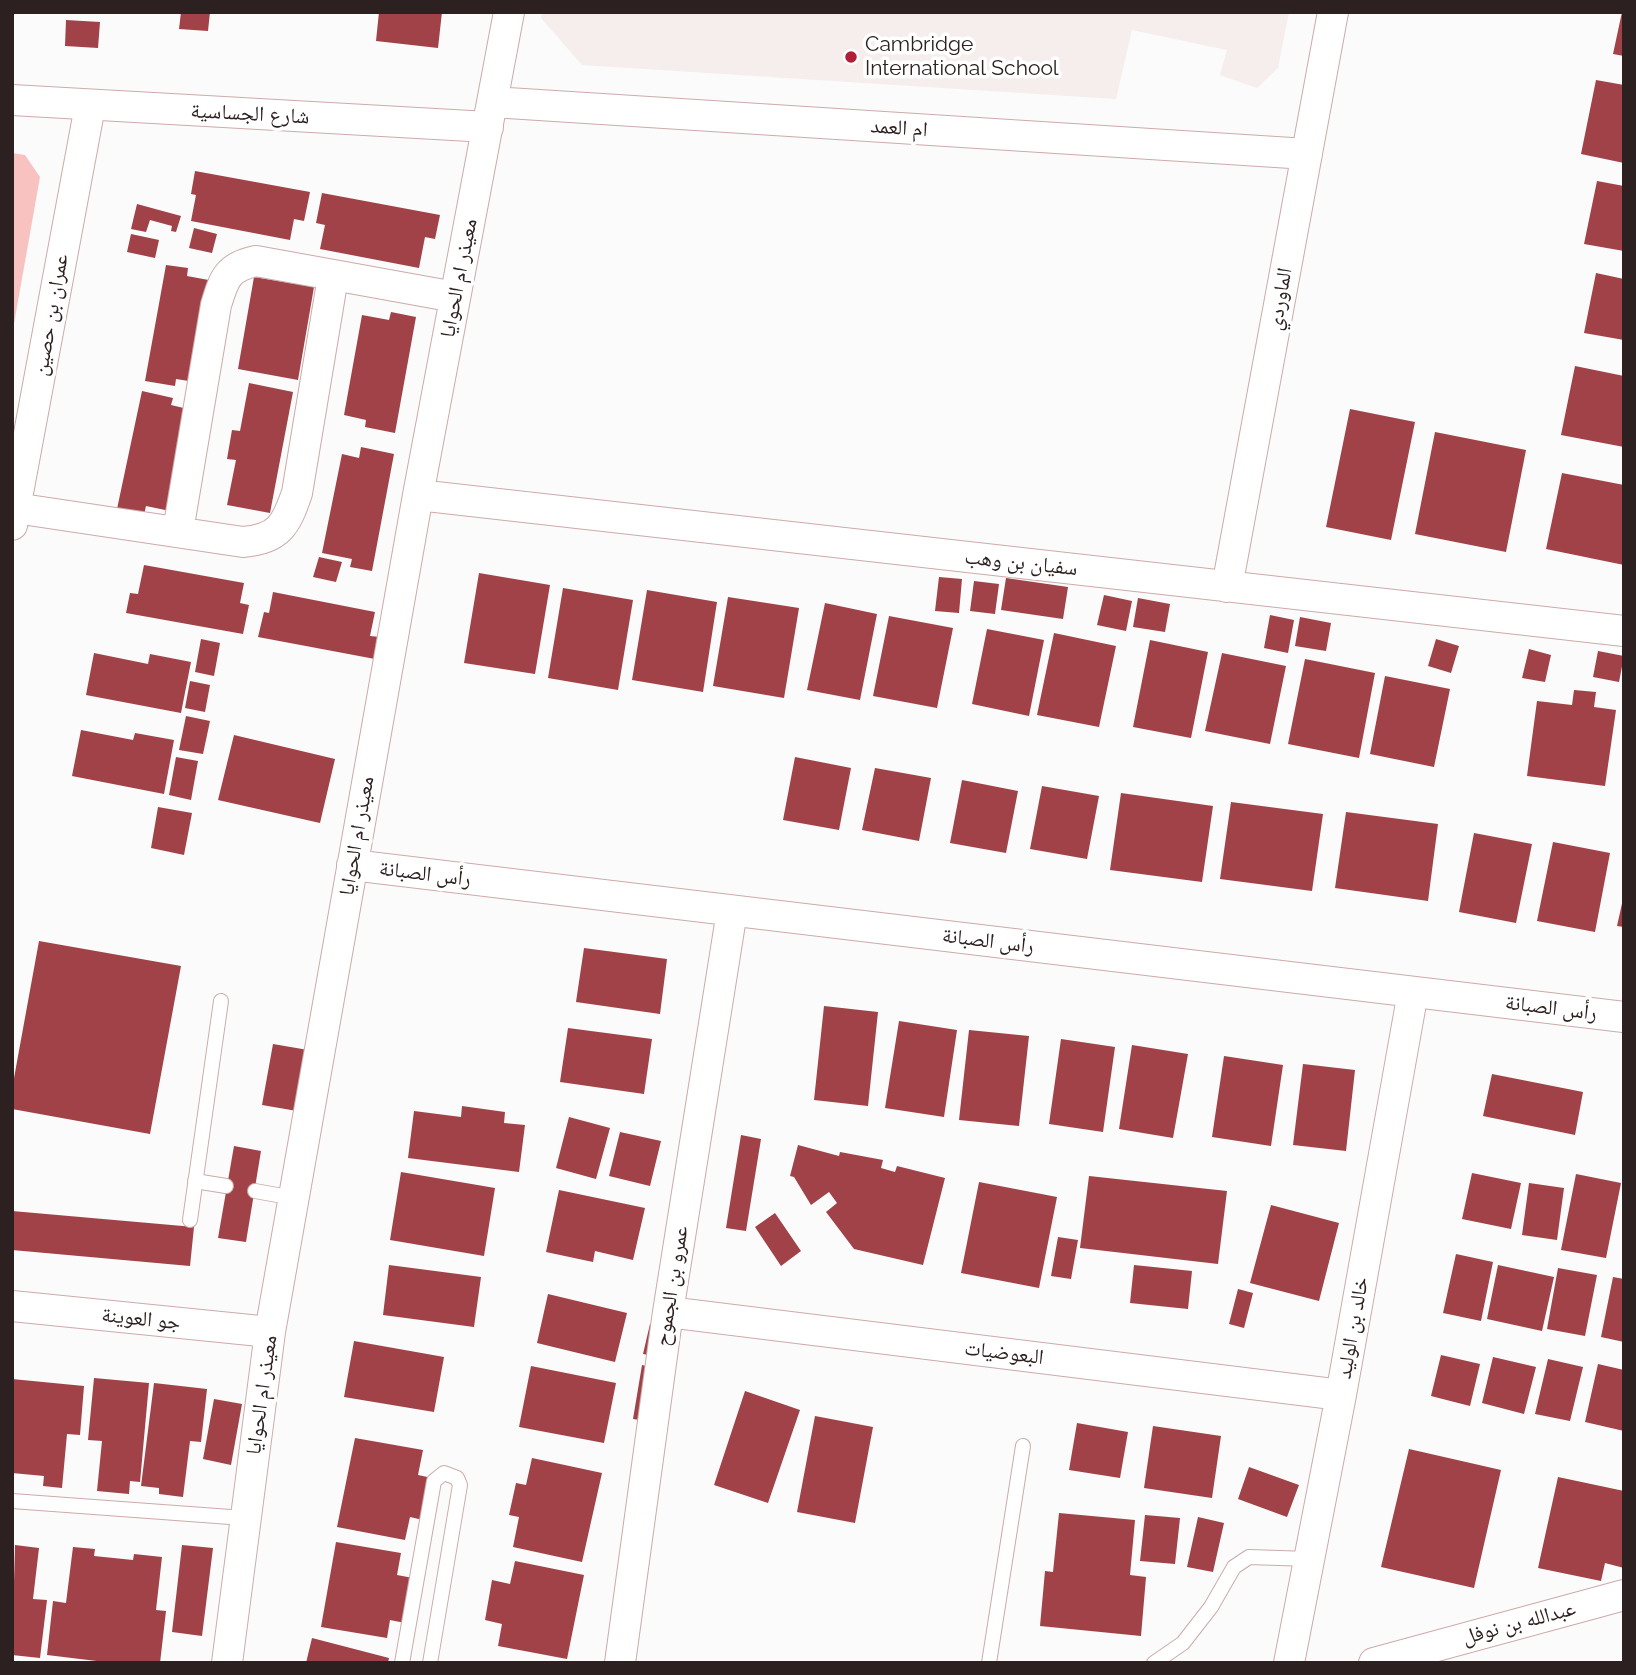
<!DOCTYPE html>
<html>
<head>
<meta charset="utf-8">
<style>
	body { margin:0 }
	#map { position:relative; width:1636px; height:1675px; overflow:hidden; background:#fafbfa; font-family:Raleway,sans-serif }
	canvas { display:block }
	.frame { position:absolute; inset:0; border:14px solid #2d2020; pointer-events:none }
</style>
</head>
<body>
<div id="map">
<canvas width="1636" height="1675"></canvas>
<div class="frame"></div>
</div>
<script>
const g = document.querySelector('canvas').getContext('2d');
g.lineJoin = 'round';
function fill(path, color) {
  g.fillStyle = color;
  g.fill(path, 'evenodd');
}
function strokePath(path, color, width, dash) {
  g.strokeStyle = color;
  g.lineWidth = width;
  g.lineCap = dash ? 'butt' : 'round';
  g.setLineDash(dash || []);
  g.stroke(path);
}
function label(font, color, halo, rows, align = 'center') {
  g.font = font + ' Raleway,"Noto Naskh Arabic",sans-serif';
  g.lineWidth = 7;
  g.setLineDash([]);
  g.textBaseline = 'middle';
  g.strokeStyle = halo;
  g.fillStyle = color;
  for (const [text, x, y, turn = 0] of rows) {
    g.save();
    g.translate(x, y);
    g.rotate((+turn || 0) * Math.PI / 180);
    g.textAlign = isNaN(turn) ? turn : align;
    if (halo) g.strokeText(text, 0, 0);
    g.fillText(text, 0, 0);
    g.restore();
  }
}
fill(new Path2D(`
	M542,12H1289L1278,68L1257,88L1220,75L1227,50L1132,30L1116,99L582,65L541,18Z`), '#f6eded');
fill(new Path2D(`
	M12,153L25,155L40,177L12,335Z`), '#f8c2c1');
fill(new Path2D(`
	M181,12H210L208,31L179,29Z
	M379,12H442L438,48L376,41Z
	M1622,12H1624V56L1613,54Z
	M66,20L100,22L98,48L65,46Z
	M1596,80L1624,85V163L1581,154Z
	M195,171L310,192L304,221L294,219L290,240L191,221L196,195L191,194Z
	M1597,181L1624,186V251L1584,244Z
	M322,193L440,215L435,239L425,237L419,268L320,249L325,225L316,223Z
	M137,204L181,216L176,232L171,231L172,226L150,220L146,232L131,229Z
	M194,228L217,234L212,253L189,248Z
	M131,234L159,240L155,258L127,252Z
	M166,265L188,268L187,276L214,281L195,382L176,379L175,386L145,381Z
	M1596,273L1624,279V340L1584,333Z
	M254,277L314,287L298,380L238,369Z
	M391,312L416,317L395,433L365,427L366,420L344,415L362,315L389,320Z
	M1575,366L1624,376V447L1561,435Z
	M249,383L293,392L270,513L227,505L236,460L227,459L232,430L240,431Z
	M142,391L173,398L171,405L192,410L170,511L146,506L144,515L117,509Z
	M1350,409L1415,422L1391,540L1326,527Z
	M1435,432L1526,450L1506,552L1415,534Z
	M361,447L394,454L372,571L350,567L352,559L322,553L342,454L359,458Z
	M1562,473L1624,485V565L1546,549Z
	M319,557L342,562L336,582L313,577Z
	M144,565L244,583L240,603L249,605L243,634L126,613L130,593L138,594Z
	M479,573L550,585L535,674L464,663Z
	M939,577L962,579L959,613L935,611Z
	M1006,578L1068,587L1063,619L1001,610Z
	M974,581L999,584L995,614L970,611Z
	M563,588L633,600L618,690L548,678Z
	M647,590L717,602L703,692L632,680Z
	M273,592L375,612L370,636L380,637L375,659L258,637L264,612L269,613Z
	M1104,595L1132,601L1126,631L1097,625Z
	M728,597L799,608L784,698L713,686Z
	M1138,598L1170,604L1165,632L1133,627Z
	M825,603L877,614L860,700L807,690Z
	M1270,615L1294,620L1288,653L1264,648Z
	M889,616L953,628L937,708L873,696Z
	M1300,617L1331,623L1326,651L1295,646Z
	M987,629L1044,640L1029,716L972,704Z
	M1054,633L1116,646L1099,727L1037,715Z
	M201,639L220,643L214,676L195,672Z
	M1436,639L1459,646L1451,673L1428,666Z
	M1150,640L1208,652L1191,738L1133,727Z
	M1529,649L1551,655L1545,682L1522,678Z
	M1598,651L1624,656L1619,682L1593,677Z
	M94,653L148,664L150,654L191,662L181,713L86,695Z
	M1222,653L1286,666L1270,744L1205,731Z
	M1305,659L1375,673L1359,758L1288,744Z
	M1385,676L1450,689L1434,767L1370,754Z
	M190,681L210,685L205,712L185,708Z
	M1574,690L1596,692L1594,707L1616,710L1605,786L1527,776L1537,701L1572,705Z
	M186,716L210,721L203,754L179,750Z
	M81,730L133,740L135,733L174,740L164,794L72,776Z
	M234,735L335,759L320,823L218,800Z
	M176,757L198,761L191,800L169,795Z
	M795,757L851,768L839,830L783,820Z
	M875,768L931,778L919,841L862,830Z
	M962,780L1018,791L1006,853L950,843Z
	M1042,786L1099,796L1087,859L1030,849Z
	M1121,793L1213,806L1202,882L1110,870Z
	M1231,802L1323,814L1312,891L1220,879Z
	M158,807L192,813L184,855L151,848Z
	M1346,812L1438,824L1428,901L1335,888Z
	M1474,833L1532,844L1516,923L1459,912Z
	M1553,842L1610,853L1595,932L1537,921Z
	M1623,899H1624V927L1617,926Z
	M39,941L181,966L150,1134L12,1109V1089Z
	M584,948L667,959L660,1014L576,1002Z
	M824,1006L878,1012L868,1106L814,1100Z
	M899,1021L957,1030L944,1117L885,1108Z
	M568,1028L652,1039L644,1094L560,1082Z
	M969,1030L1029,1036L1019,1126L959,1120Z
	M1061,1039L1115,1047L1103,1132L1049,1124Z
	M273,1044L308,1050L297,1111L262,1105Z
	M1132,1045L1188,1054L1173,1138L1119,1129Z
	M1224,1056L1283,1065L1271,1146L1212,1137Z
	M1303,1064L1355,1070L1346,1151L1293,1145Z
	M1492,1074L1583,1092L1575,1135L1483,1116Z
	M462,1106L505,1112L504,1123L525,1125L519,1172L408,1158L414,1111L461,1117Z
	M569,1117L610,1128L596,1179L556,1168Z
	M620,1132L661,1141L650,1186L609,1176Z
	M741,1135L761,1139L746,1231L726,1228Z
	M798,1145L839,1156L840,1152L883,1160L881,1168L895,1172L897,1166L945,1178L923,1265L854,1249L826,1212L837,1203L829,1192L811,1205L794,1177L790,1176Z
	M234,1146L261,1151L246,1242L218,1238Z
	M401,1172L495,1188L484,1256L390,1240Z
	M1472,1173L1521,1183L1511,1229L1462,1219Z
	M1576,1174L1621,1183L1606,1258L1561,1250Z
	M1089,1176L1227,1191L1218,1264L1080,1248Z
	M979,1182L1057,1197L1039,1288L961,1273Z
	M1529,1183L1564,1188L1557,1240L1522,1235Z
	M559,1190L645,1208L633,1260L595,1251L593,1262L546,1252Z
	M1271,1205L1339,1223L1319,1301L1250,1283Z
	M12,1211L194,1227L190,1266L12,1250Z
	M775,1213L801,1251L781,1266L755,1227Z
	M1058,1237L1078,1240L1071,1279L1051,1276Z
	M1456,1254L1493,1262L1481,1321L1443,1313Z
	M389,1265L481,1277L474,1327L383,1315Z
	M1134,1265L1192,1271L1188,1309L1130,1303Z
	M1498,1265L1554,1277L1542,1331L1487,1319Z
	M1558,1268L1597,1275L1585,1336L1547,1329Z
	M1613,1277L1624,1279V1342L1601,1337Z
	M1238,1289L1253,1293L1244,1328L1229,1324Z
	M548,1294L627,1313L615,1362L537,1343Z
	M650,1324L662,1326L655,1356L643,1354Z
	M354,1341L444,1357L434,1412L344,1397Z
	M1441,1355L1480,1364L1470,1406L1431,1396Z
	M1493,1357L1536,1367L1524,1414L1482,1403Z
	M1548,1359L1583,1367L1570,1421L1535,1414Z
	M1598,1364L1624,1370V1431L1585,1422Z
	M642,1365L655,1368L646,1421L633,1419Z
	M531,1366L616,1383L604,1443L519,1427Z
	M94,1378L149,1383L140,1482L130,1481L129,1494L97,1491L102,1441L88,1440Z
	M12,1379L84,1386L80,1435L67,1434L62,1488L43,1486L44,1476L12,1473Z
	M154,1383L207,1389L201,1442L190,1441L183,1497L159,1494V1488L141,1486Z
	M745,1391L800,1410L768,1503L714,1485Z
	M214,1399L242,1404L231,1465L203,1459Z
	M815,1416L873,1427L855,1523L797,1512Z
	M1077,1423L1128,1432L1120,1478L1069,1470Z
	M1153,1426L1221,1436L1212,1498L1144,1488Z
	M355,1438L423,1450L418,1475L432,1478L423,1520L410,1517L405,1540L337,1527Z
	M1409,1449L1501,1470L1474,1588L1381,1567Z
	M532,1458L602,1473L582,1562L513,1547L519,1517L509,1515L516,1483L526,1485Z
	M1249,1467L1299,1485L1287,1517L1238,1499Z
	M1558,1477L1624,1491V1568L1605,1563L1601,1581L1538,1568Z
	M1059,1513L1135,1520L1130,1575L1146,1577L1141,1636L1040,1626L1045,1571L1053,1572Z
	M1145,1515L1180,1518L1175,1564L1140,1561Z
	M1198,1517L1224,1523L1213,1572L1187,1567Z
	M336,1542L401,1553L397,1575L413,1578L405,1623L390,1620L387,1638L321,1627Z
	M15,1545L39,1548L33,1599L47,1600L40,1658L12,1655Z
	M182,1545L213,1548L202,1636L172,1632Z
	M73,1547L95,1549L94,1556L133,1560L134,1554L162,1557L156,1610L166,1611L160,1663H113L47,1655L53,1601L66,1603Z
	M515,1561L584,1575L567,1659L498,1646L502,1624L485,1620L492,1580L510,1584Z
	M312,1638L389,1658L388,1663H306Z`), '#a04248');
const service = new Path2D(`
	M195,1181L226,1186
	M255,1191L294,1198
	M190,1220L221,1001
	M12,1501L244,1518
	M402,1663L434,1481L444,1473L457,1478L460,1485L430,1663
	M989,1663L1023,1446
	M1154,1663L1183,1643L1211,1607L1234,1567L1249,1557L1309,1559`);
const minor = new Path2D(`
	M12,100L488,127
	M492,102L1307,154
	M418,495L1624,631
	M15,508L243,542C279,539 286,525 297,493L333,277
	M12,525L90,106
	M178,531L216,305C224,279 227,267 256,261L455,297
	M1227,587L1333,12
	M352,865L1624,1017
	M12,1306L270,1332
	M668,1312L1341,1395
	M227,1663L270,1332L418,495L509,12
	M620,1663L668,1312L732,911
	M1289,1663L1341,1395L1413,992
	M1374,1663L1624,1595`);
strokePath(service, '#ccabaa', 16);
strokePath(minor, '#ccabaa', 32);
strokePath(service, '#fff', 14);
strokePath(minor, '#fff', 30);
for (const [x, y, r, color] of [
	[851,57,7,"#b11e36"]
]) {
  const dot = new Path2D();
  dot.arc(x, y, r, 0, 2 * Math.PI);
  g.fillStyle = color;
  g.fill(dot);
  strokePath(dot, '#fff', 2.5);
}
label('21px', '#2d2020', '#fff', [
	["Cambridge",865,45],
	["International School",865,69]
], 'left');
label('21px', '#2d2020', '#fff', [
	["شارع الجساسية",250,114,3],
	["ام العمد",899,128,4],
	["معيذر ام الحوايا",459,278,-79],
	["الماوردي",1280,299,-80],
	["عمران بن حصين",51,315,-80],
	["سفيان بن وهب",1021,563,6],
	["معيذر ام الحوايا",357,836,-80],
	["رأس الصبانة",425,874,7],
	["رأس الصبانة",988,941,7],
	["رأس الصبانة",1551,1008,7],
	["عمرو بن الجموح",672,1286,-81],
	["جو العوينة",141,1319,6],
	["خالد بن الوليد",1353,1328,-80],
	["البعوضيات",1004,1353,7],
	["معيذر ام الحوايا",262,1395,-82],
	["عبدالله بن نوفل",1519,1623,-15]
]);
</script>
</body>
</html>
